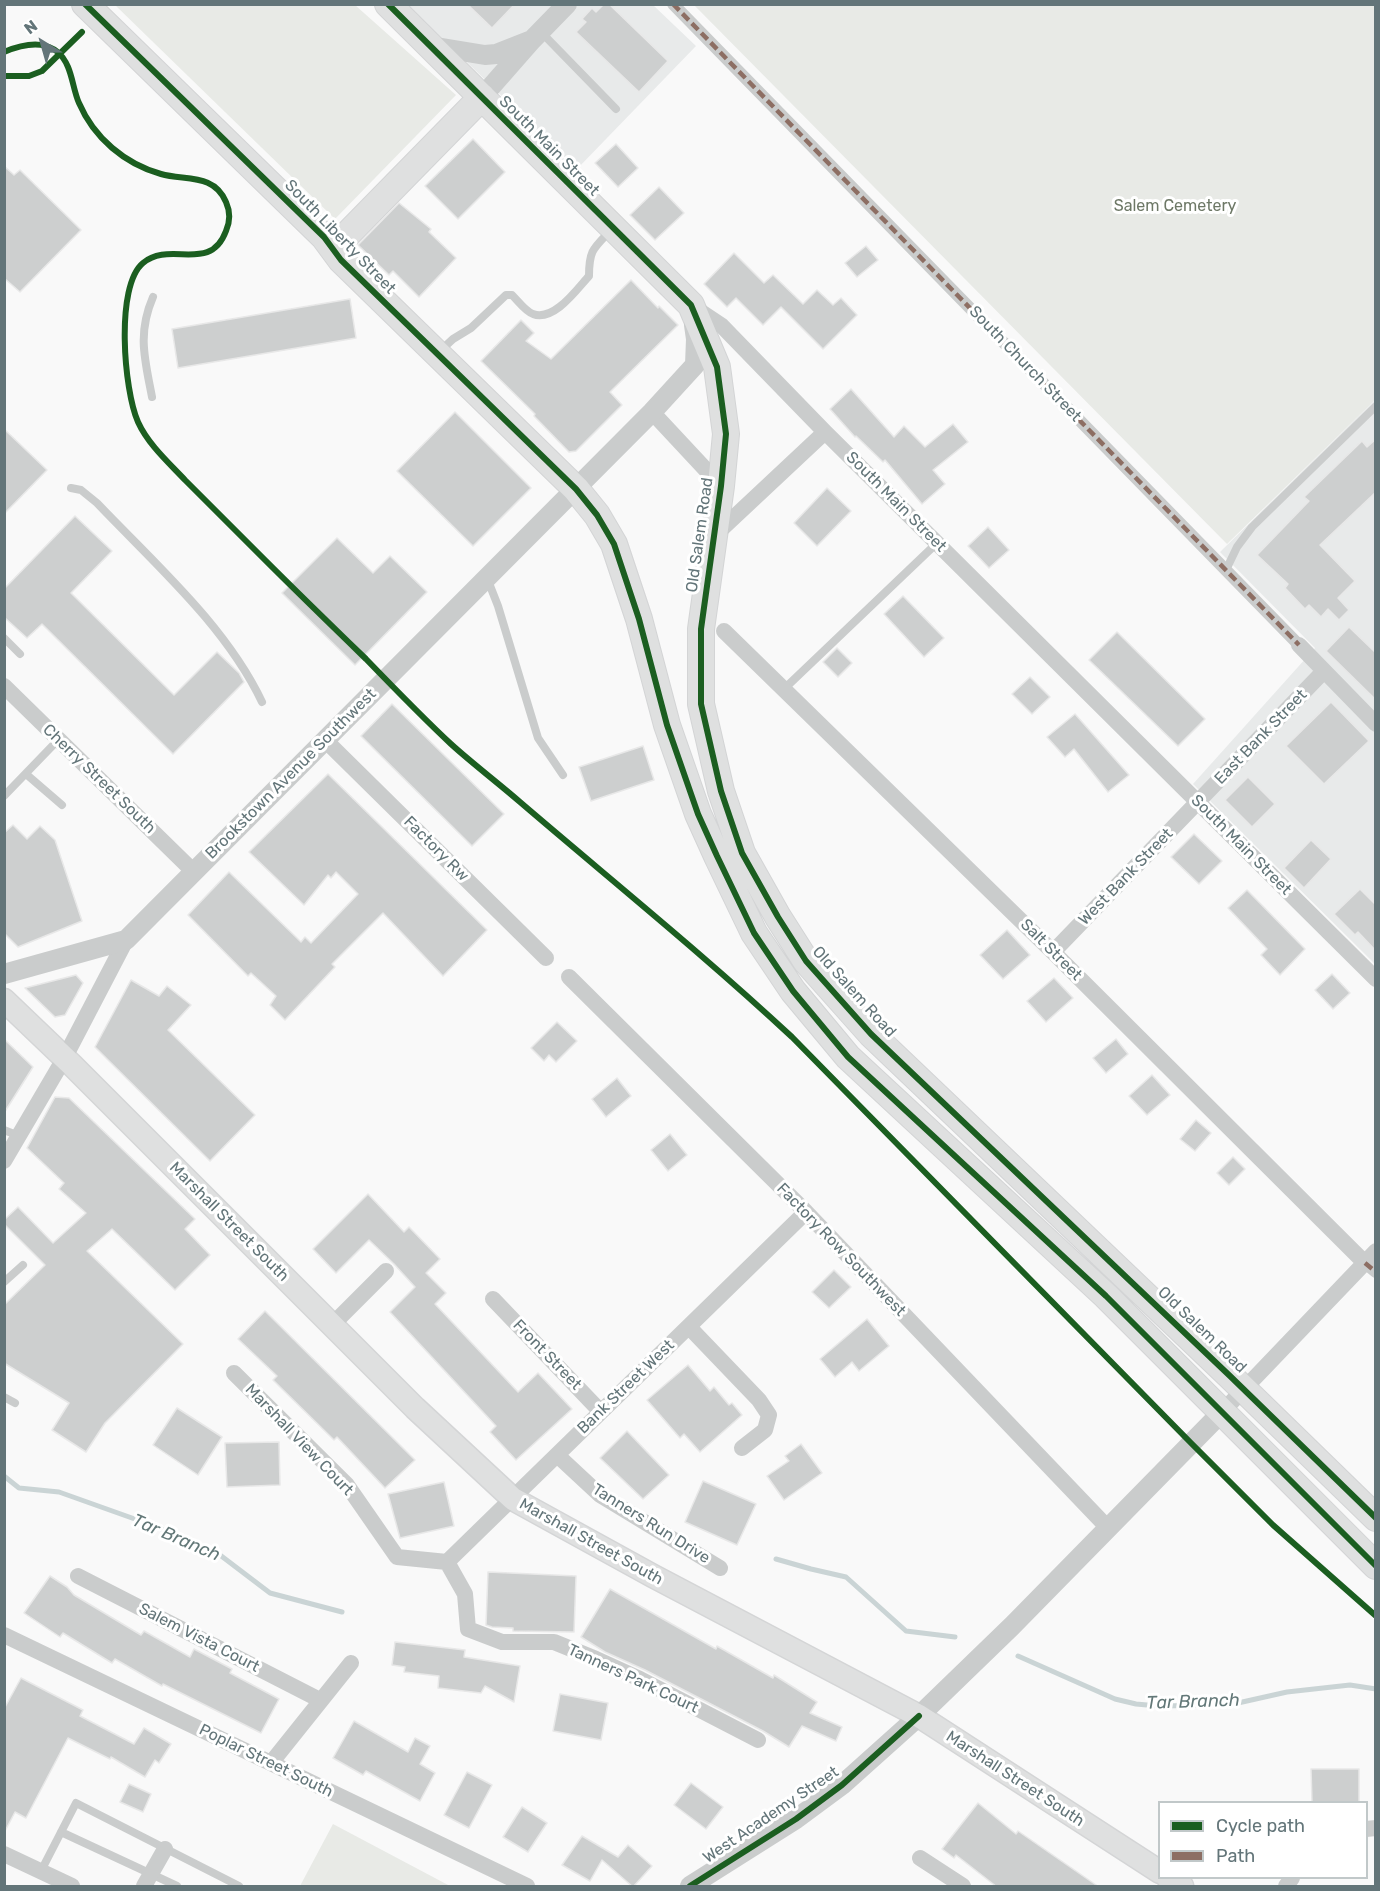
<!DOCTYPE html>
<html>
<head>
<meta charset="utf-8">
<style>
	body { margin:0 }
	#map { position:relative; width:1380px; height:1891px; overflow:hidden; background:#f9f9f9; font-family:Rubik,sans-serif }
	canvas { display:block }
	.frame { position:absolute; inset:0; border:6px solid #637579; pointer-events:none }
	.legend { position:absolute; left:1158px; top:1801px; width:210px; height:78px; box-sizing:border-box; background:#fff; border:2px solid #c1c8c9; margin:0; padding:8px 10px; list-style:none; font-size:18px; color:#637579 }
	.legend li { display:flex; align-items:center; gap:12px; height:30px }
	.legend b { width:30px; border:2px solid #c1c8c9 }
	.north { position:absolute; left:12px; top:12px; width:60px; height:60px; -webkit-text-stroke:4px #fff; paint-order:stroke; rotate:323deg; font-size:16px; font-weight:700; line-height:24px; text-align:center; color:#637579 }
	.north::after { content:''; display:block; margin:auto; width:21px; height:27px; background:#637579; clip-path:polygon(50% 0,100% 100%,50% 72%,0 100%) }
</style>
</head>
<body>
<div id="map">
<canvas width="1380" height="1891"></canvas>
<div class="frame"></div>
<ul class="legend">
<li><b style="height:8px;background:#1b5e20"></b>Cycle path</li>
<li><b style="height:8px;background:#8d6e63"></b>Path</li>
</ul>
<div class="north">N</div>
</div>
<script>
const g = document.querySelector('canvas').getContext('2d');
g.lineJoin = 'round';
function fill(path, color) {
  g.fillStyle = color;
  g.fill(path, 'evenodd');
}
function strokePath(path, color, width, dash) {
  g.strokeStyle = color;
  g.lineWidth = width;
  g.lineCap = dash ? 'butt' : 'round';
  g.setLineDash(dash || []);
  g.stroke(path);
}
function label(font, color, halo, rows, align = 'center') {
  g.font = font + ' Rubik,sans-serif';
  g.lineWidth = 6;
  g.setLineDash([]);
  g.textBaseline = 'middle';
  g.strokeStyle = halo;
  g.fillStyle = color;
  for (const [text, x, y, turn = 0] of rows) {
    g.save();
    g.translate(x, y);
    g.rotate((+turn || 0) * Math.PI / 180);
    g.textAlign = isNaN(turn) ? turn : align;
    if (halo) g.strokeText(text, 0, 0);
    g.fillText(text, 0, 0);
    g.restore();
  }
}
fill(new Path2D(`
	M408,5H653L696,46L577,169Z
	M1375,400V964L1193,784L1315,648L1220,552Z`), '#e8eaea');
fill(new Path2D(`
	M115,5H355L456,95L335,219Z
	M694,5H1375V400L1227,544Z
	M333,1824L450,1886H300Z`), '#e8eae6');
strokePath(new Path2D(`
	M4,1476L19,1488L59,1492L160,1528L178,1538L220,1555L270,1593L342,1612
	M776,1559L811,1569L846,1577L906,1631L955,1637
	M1018,1656L1115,1699L1136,1704L1158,1706L1229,1705L1287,1692L1350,1685L1376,1689`), '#cad4d5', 5);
const building = new Path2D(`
	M467,4H515L492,28Z
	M604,4H609L668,61L639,92L576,32L586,22L582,19L592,8L596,12Z
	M473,139L505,172L458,219L425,186Z
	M616,144L638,168L618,187L595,163Z
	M4,166L14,175L20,170L81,230L20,292L4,278Z
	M659,187L684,213L655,240L630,215Z
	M399,203L431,229L429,232L456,258L419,297L393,271L389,275L358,245Z
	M866,246L878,260L857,277L845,263Z
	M734,253L764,283L773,275L803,304L817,290L833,305L841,298L857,315L823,349L781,307L763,325L736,298L727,307L704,284Z
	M631,280L658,308L659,306L678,325L610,392L622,405L576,451L569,452L534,416L535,414L481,361L521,320L534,333L526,341L551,359Z
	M350,299L356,338L178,368L172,329Z
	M851,389L894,437L904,426L925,447L953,424L968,442L933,470L945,484L922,504L885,460L883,462L856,436L855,437L830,409Z
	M455,412L531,488L473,546L397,471Z
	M4,429L47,470L4,514Z
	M1376,439V492L1320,545L1355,581L1338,598L1349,610L1339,620L1328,609L1321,617L1309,605L1305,609L1285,588L1288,584L1257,555L1309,501L1304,497L1362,441L1367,447Z
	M827,488L851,511L817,546L794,523Z
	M75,516L112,551L71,593L174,695L217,652L239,673L244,682L173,754L42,624L27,638L4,617V589Z
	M988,527L1009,550L989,568L968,546Z
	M337,538L373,573L390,556L427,592L355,665L282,593Z
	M903,596L944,638L924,657L884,614Z
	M1349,627L1376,653V700L1326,651Z
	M1117,632L1205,719L1178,746L1089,660Z
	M837,648L852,663L838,677L823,662Z
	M1030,677L1050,697L1032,714L1012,694Z
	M1331,702L1369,741L1324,784L1286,746Z
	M392,704L504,814L472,846L361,736Z
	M1075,714L1129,775L1108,792L1074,749L1065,757L1047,737Z
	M643,746L654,780L591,801L579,767Z
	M328,774L487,930L443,976L383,913L332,964L335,967L285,1020L270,1005L276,996L251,973L248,976L188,915L229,872L301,942L305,937L311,943L358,894L336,872L331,878L328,875L304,905L249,852Z
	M1248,777L1275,804L1252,827L1225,800Z
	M13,825L27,839L40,826L55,840L82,921L18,947L4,933V833Z
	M1194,834L1222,861L1199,884L1171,857Z
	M1311,840L1331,859L1304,888L1284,868Z
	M1360,889L1376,905V951L1358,932L1355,935L1334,914Z
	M1247,890L1305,949L1280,975L1261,955L1267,949L1228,908Z
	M1007,930L1030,955L1003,979L980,955Z
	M1332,974L1350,993L1333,1009L1315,990Z
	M76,975L83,983L65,1015L55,1017L25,988Z
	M1054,978L1073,998L1046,1022L1027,1001Z
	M131,980L159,996L167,986L191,1005L168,1030L255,1115L210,1161L95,1047Z
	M557,1022L577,1041L556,1062L549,1055L544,1061L531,1048Z
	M4,1039L33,1067L4,1113Z
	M1116,1039L1128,1054L1106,1073L1093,1058Z
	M1152,1075L1170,1095L1147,1115L1129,1096Z
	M617,1078L631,1096L606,1117L592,1099Z
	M55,1097L69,1098L195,1219L185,1229L210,1255L175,1290L112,1229L87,1251L183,1344L105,1423L86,1452L52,1430L69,1403L4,1363V1305L45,1265L4,1224V1220L18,1207L53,1243L86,1213L59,1189L64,1183L27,1148Z
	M1196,1120L1211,1133L1195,1151L1180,1139Z
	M670,1134L687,1155L668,1171L651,1150Z
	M1233,1157L1245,1169L1229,1185L1217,1173Z
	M368,1194L404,1232L409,1227L440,1259L426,1273L446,1293L435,1304L518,1392L538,1373L572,1409L516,1460L490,1432L496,1426L390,1312L415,1287L394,1264L369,1240L336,1273L313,1249Z
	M834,1270L851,1287L829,1308L812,1292Z
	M265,1311L415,1460L385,1488L337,1437L334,1440L273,1380L277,1376L238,1339Z
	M867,1319L889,1346L859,1371L852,1362L835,1377L820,1359Z
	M688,1365L710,1391L714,1387L729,1405L732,1403L742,1415L700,1452L684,1434L680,1438L647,1400Z
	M177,1408L222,1437L198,1475L153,1445Z
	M627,1431L669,1475L643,1499L600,1458Z
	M279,1442L280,1485L227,1487L225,1443Z
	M801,1444L822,1473L784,1500L767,1476L789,1461L785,1456Z
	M703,1481L756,1504L737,1545L685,1522Z
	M444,1482L454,1526L400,1538L388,1494Z
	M488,1572L576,1576L574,1632L513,1631V1628L492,1627L486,1625Z
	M50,1576L67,1587L74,1595L141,1635L144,1631L190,1657L194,1649L232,1669L230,1673L279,1699L261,1733L163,1684L162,1686L115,1659L112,1663L63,1633L60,1637L24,1613Z
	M610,1589L716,1649L717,1646L773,1678L774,1675L817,1702L810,1713L842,1727L836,1741L802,1726L789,1747L763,1731L645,1670L605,1652L581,1637Z
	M395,1642L465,1650L464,1657L520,1666L514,1702L485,1686L481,1693L438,1688L439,1676L404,1672L405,1667L392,1665Z
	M21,1678L83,1710L80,1716L134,1744L144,1728L171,1744L159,1763L155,1760L145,1777L111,1757L110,1759L68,1738L26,1818L15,1812L4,1833V1709Z
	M560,1694L608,1703L601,1740L553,1731Z
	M354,1721L408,1752L415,1738L430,1746L420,1764L435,1773L420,1801L366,1771L363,1775L333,1758Z
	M1311,1769H1359V1803H1312Z
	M467,1772L492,1785L469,1828L444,1815Z
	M691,1783L723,1807L706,1829L674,1805Z
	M129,1784L151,1794L143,1812L120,1802Z
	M978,1803L1016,1834L1018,1831L1099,1887H997L956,1855L954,1858L942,1849Z
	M522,1807L547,1823L528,1852L503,1837Z
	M582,1836L618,1857L628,1845L652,1866L633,1887L602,1860L590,1881L562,1865Z`);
fill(building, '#cdcfcf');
strokePath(building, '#e8e8e8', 1.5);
const secondary = new Path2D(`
	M4,1000L73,1066L415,1408L513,1499L653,1576L919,1716L1160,1872
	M1168,1878L1182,1886`);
const primary = new Path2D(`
	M85,4L324,237L341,260L576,489L597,515L614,544L639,619L667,725L698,814L717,856L754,933L793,991L848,1057L1106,1296L1376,1566
	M388,4L691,305L717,367L726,434L721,486L701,629V704L721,791L742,853L778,917L806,961L871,1034L1230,1376L1376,1518
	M333,249L482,97`);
strokePath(secondary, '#d4d5d6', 25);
strokePath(primary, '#d3d4d5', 28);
strokePath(new Path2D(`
	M541,32L616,109
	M440,351L453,339L471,328L506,295H512C518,301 526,312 533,314C554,322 577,289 589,276C589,249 594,248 612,229
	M152,397C145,360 137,334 153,297
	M71,488L81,490L97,503C155,564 226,626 262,702
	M1226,570L1237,547L1252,527L1376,406
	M487,578L498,606L538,738L563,775
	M4,638L20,654
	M784,689L937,543
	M26,774L62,805
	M4,796L59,739
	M4,1130L19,1136
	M4,1282L23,1265
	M4,1397L15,1403
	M61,1832L177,1886
	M41,1871L76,1803L239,1886`), '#cacccc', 8);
strokePath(new Path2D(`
	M673,4L1299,645
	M1365,1263L1376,1272`), '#cacccc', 12);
strokePath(new Path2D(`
	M692,306L722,326L825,432L1376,979
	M652,412L721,486
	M714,536L825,432
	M724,631L1053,952L1365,1263
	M1299,645L1376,724
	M4,686L194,872
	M325,740L546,958
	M1053,952L1324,671
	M569,977L806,1212L1108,1528
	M4,1161L65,1057L126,940
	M493,1299L601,1412
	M332,1325L386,1271
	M689,1327L759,1400L769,1415L765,1430L742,1448
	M234,1373L347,1485L397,1557L447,1562
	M1223,1411L1376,1251
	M557,1455L600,1495L720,1568
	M447,1562L806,1212
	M447,1562L465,1594L468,1629L502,1642H554L596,1659L640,1679L758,1740
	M78,1576L320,1700
	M4,1635L527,1886
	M271,1763L351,1663
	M1366,1829L1376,1828
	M4,1854L72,1886
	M920,1858L963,1886
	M144,1886L165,1849
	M1286,1886L1292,1878`), '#cacccc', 16);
strokePath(new Path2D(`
	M430,46L485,55L496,54L529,41
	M482,97L532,40L567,4
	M4,974L126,940L652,412L695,365L696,339L694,325
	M690,1886L796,1819L842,1785L919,1716L1012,1626L1223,1411`), '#cacccc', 20);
strokePath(secondary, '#dfe0e0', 22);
strokePath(primary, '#dfe0e0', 26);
strokePath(new Path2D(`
	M673,4L1299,645
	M1365,1263L1376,1272`), '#8d6e63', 4.5, [9, 4.5]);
strokePath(new Path2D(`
	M85,4L324,237L341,260L576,489L597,515L614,544L639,619L667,725L698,814L717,856L754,933L793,991L848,1057L1106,1296L1376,1566
	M388,4L691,305L717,367L726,434L721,486L701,629V704L721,791L742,853L778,917L806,961L871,1034L1230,1376L1376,1518
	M4,52C28,42 56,38 68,67C73,79 74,92 79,103C94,138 125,164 161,174C185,181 214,173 226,202C230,211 230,222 226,231C210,274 170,240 143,263C115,286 124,391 138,422C148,444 168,462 185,480C211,506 238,533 264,559C298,593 332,626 366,659C394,688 422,717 451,744C473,764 497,782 520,802C611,880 704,955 792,1037L1191,1443L1273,1525L1376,1616
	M4,76H29L42,71L82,32
	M690,1886L796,1819L842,1785L919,1716`), '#1b5e20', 6);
label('16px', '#637579', '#fff', [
	["South Main Street",549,146,45],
	["South Liberty Street",340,237,46],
	["South Church Street",1025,364,46],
	["South Main Street",896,502,45],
	["Old Salem Road",700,535,-82],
	["East Bank Street",1261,737,-46],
	["Brookstown Avenue Southwest",291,774,-45],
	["Cherry Street South",99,779,44],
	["South Main Street",1241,845,45],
	["Factory Rw",436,849,45],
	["West Bank Street",1126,877,-46],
	["Salt Street",1051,950,45],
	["Old Salem Road",854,992,48],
	["Marshall Street South",229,1222,45],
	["Factory Row Southwest",841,1250,46],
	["Old Salem Road",1202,1330,44],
	["Front Street",547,1355,46],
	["Bank Street West",626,1387,-44],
	["Marshall View Court",299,1440,46],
	["Tanners Run Drive",651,1524,32],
	["Marshall Street South",591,1542,29],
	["Salem Vista Court",199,1638,27],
	["Tanners Park Court",633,1679,25],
	["Poplar Street South",266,1761,26],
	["Marshall Street South",1015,1779,33],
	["West Academy Street",771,1815,-34]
]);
label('16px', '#6d7866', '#fff', [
	["Salem Cemetery",1175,206]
]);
label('italic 18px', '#637878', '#fff', [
	["Tar Branch",176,1538,23],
	["Tar Branch",1193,1702,-2]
]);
</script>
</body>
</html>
